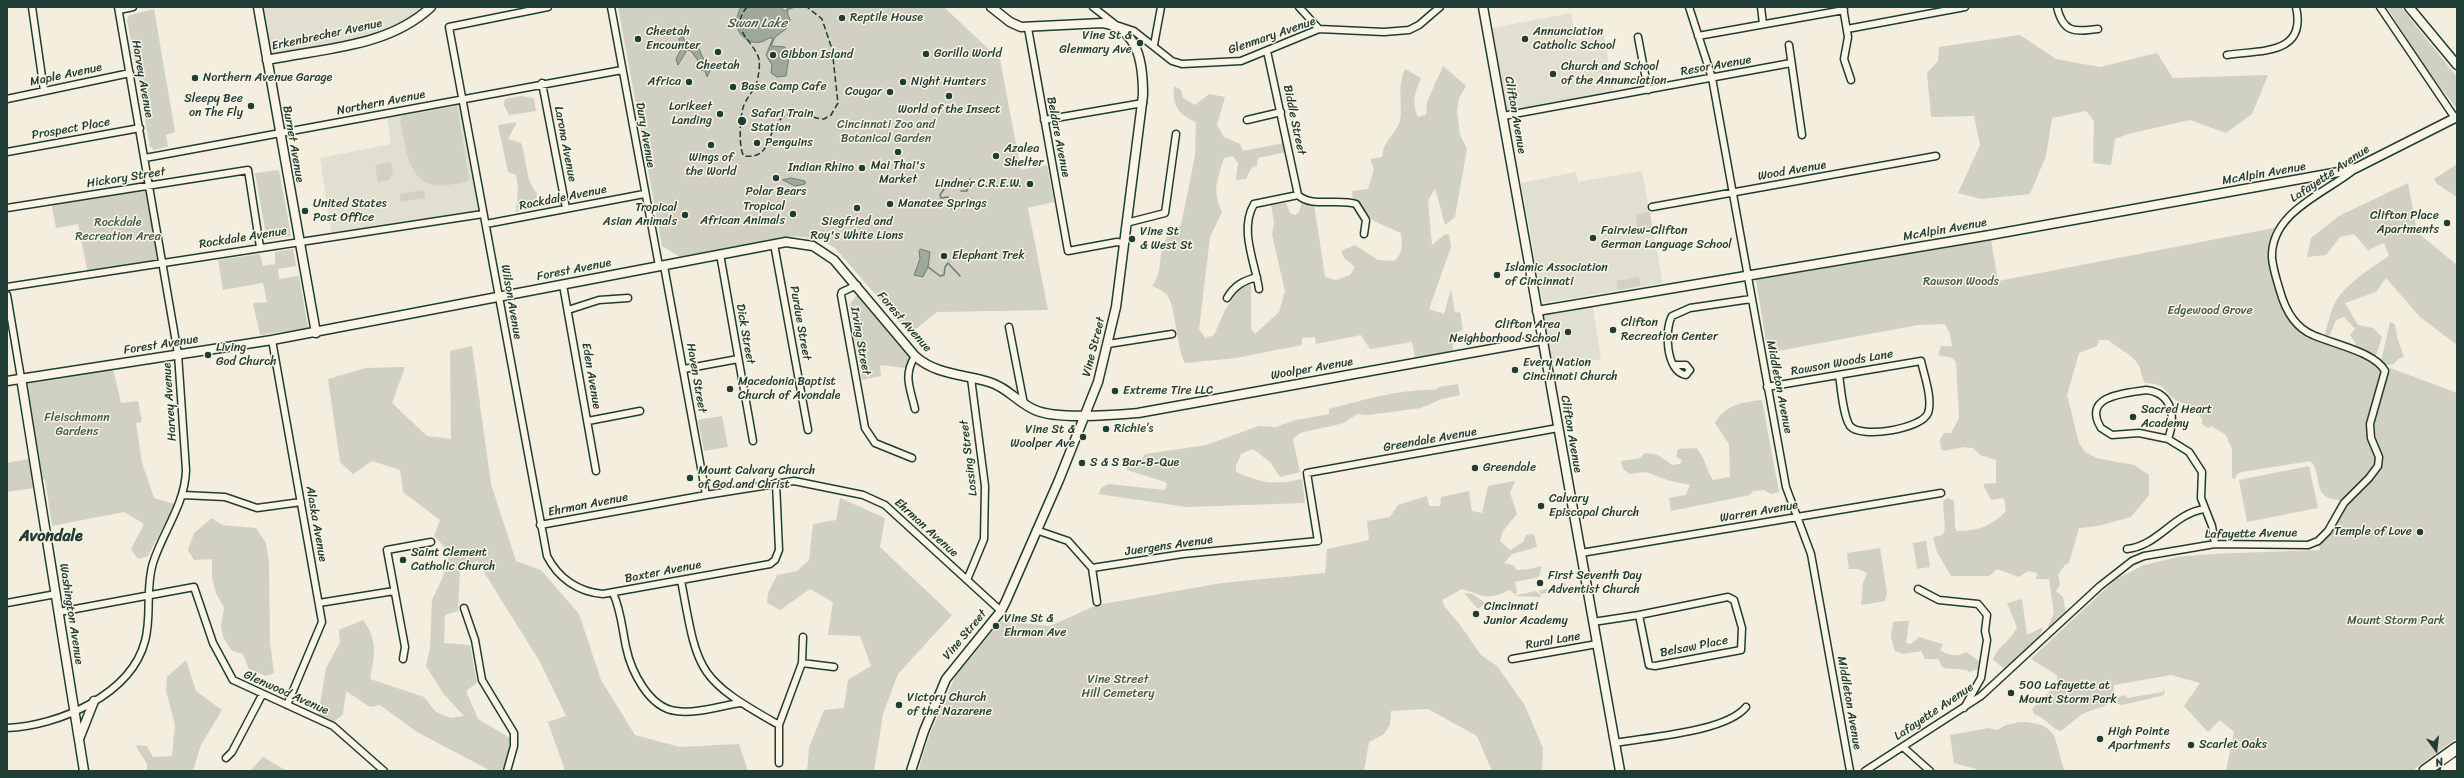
<!DOCTYPE html>
<html>
<head>
<meta charset="utf-8">
<style>
	body { margin:0 }
	#map { position:relative; width:2464px; height:778px; overflow:hidden; background:#f3eede; font-family:Sriracha,sans-serif }
	canvas { display:block }
	.frame { position:absolute; inset:0; border:8px solid #1f3d34; pointer-events:none }
	.north { position:absolute; left:2416px; top:730px; width:40px; height:40px; -webkit-text-stroke:3px #fcf5e5; paint-order:stroke; rotate:165deg; font-size:11px; font-weight:700; line-height:16px; text-align:center; color:#1f3d34 }
	.north::after { content:''; display:block; margin:auto; width:14px; height:18px; background:#1f3d34; clip-path:polygon(50% 0,100% 100%,50% 72%,0 100%) }
</style>
</head>
<body>
<div id="map">
<canvas width="2464" height="778"></canvas>
<div class="frame"></div>
<div class="north">N</div>
</div>
<script>
const g = document.querySelector('canvas').getContext('2d');
g.lineJoin = 'round';
function fill(path, color) {
  g.fillStyle = color;
  g.fill(path, 'evenodd');
}
function strokePath(path, color, width, dash) {
  g.strokeStyle = color;
  g.lineWidth = width;
  g.lineCap = dash ? 'butt' : 'round';
  g.setLineDash(dash || []);
  g.stroke(path);
}
function label(font, color, halo, rows, align = 'center') {
  g.font = font + ' Sriracha,sans-serif';
  g.lineWidth = 3;
  g.setLineDash([]);
  g.textBaseline = 'middle';
  g.strokeStyle = halo;
  g.fillStyle = color;
  for (const [text, x, y, turn = 0] of rows) {
    g.save();
    g.translate(x, y);
    g.rotate((+turn || 0) * Math.PI / 180);
    g.textAlign = isNaN(turn) ? turn : align;
    if (halo) g.strokeText(text, 0, 0);
    g.fillText(text, 0, 0);
    g.restore();
  }
}
fill(new Path2D(`
	M263,7H425L392,29L364,38L276,54L270,51Z
	M1571,13L1576,40L1604,35L1614,96L1503,116L1487,29Z
	M462,99L483,214L332,236L320,158L391,144L386,113Z
	M1642,171L1663,283L1543,303L1521,183L1576,172L1578,182Z
	M1592,302L1601,359L1547,368L1537,311Z`), '#e1dfd0');
fill(new Path2D(`
	M618,7H944L1000,60L1021,170L1047,165L1054,202L1028,208L1048,310L937,312L910,334L834,247C820,239 802,235 785,237L680,257L662,246Z
	M2387,7H2401L2457,77V109L2423,64Z
	M154,9L175,132L166,135L168,147L153,150L152,147H150L127,19L130,15Z
	M2020,35L2056,59L2100,67L2157,53L2173,78L2268,75L2252,114L2226,133L2190,120L2128,134L2115,139L2111,165L2093,163L2094,121L2086,111L2052,118L2046,156L2030,194L1981,199L1958,193L1980,145L1974,116L1931,117L1927,73L1938,61L1939,47Z
	M1443,66L1466,86L1459,98L1457,111L1460,135L1467,149L1455,217L1445,225L1435,188L1428,201L1432,245L1444,235L1449,234L1451,247L1429,309L1444,314L1451,289L1455,313L1460,312L1463,330L1455,333L1452,351L1415,357L1412,342L1370,349L1361,335L1316,344L1315,337L1302,338V345L1236,358L1185,363C1176,347 1176,303 1166,294C1162,290 1156,288 1152,286C1168,266 1150,243 1181,225L1195,156L1196,122C1178,115 1172,104 1174,86L1181,90L1183,98L1195,105L1209,94L1225,97L1217,125L1224,137L1240,144L1243,151L1284,143L1286,152L1258,158L1257,166L1252,167L1246,179L1236,180L1238,163L1233,156L1224,158C1217,181 1212,190 1222,212L1210,237L1199,329L1205,338L1214,335L1225,310L1241,286L1251,285V329L1255,334L1279,312L1285,291L1272,235L1274,223L1271,205L1286,203L1290,213L1295,215L1299,212L1302,202L1314,204L1325,277L1336,280L1350,275L1355,267L1344,258L1341,251L1355,245L1378,260L1394,261C1404,253 1402,244 1401,233L1374,221L1353,199L1352,191L1368,189L1374,169L1370,159L1382,157C1383,142 1393,136 1399,124C1404,111 1396,88 1405,69L1421,78C1415,92 1411,103 1418,117L1426,115L1427,102Z
	M520,96L534,98L536,111L509,115L504,105L505,99Z
	M457,106L469,179C464,184 456,183 449,185C408,192 406,149 400,120L402,116Z
	M517,122L508,139L521,143C527,159 525,181 537,193L535,207L516,212L518,190L516,175L508,172L498,125Z
	M391,162L393,173L389,180L378,182L375,165Z
	M2457,164V197L2437,184L2434,179Z
	M279,170L291,236L267,240L255,173Z
	M2408,183L2417,232L2457,265V345L2420,317L2386,278L2376,292L2345,303L2358,325L2373,328L2382,337L2375,358L2357,351L2355,342L2350,335L2355,329L2344,317L2336,320L2330,335L2324,337C2328,324 2331,306 2340,295C2352,280 2372,267 2389,256L2384,243L2368,250L2354,234L2340,237L2326,255L2307,257L2311,238L2339,216Z
	M150,185L164,262L88,274L78,224L56,228L51,201Z
	M424,190L425,198L401,202L400,194Z
	M1650,212L1652,228L1638,230L1636,214Z
	M2279,227C2268,247 2268,261 2274,283C2291,340 2328,342 2377,363L2382,371L2368,425L2376,457L2375,465L2356,488L2342,500C2308,499 2325,474 2310,461L2242,472L2237,474L2235,479L2232,478V449L2225,434L2211,426L2208,428L2202,424V419C2198,414 2192,406 2186,404C2183,403 2180,403 2177,401C2162,392 2169,384 2145,383C2141,377 2142,372 2139,366C2135,356 2116,347 2108,340H2099L2097,346L2079,353L2067,395L2079,443L2085,452L2096,458L2134,465L2149,475V495L2131,517L2098,526L2079,528L2069,563L2065,565L2058,575L2060,585L2056,591L2063,597L2066,614L2053,627H2048L2054,613L2049,579H2036L2037,573L2028,571L2019,577L1997,569L1989,576H1951L1937,552L1933,537L1943,535L1945,528L1943,501L1948,498L1954,501L1955,528L1957,531C1977,531 1992,526 2006,511L2004,498L1991,500L1983,484L1996,483V460L1980,455L1973,448L1964,447L1945,451L1941,449L1940,440L1944,433H1951L1959,418L1956,363L1953,358L1938,355L1941,346H1952L1950,334L1945,324L1918,325L1778,351L1767,348L1756,280L1991,240L1998,281Z
	M293,249L296,266L278,269L279,279L299,276L308,328L260,335L253,303L267,302L263,283L223,290L218,260L260,254L263,266L275,264V252Z
	M1639,277L1640,286L1618,290L1616,281Z
	M857,295L912,358L906,368L880,365L881,376L862,380L849,305Z
	M2390,322L2395,324L2397,337L2404,357L2398,359L2394,364L2387,365L2381,361Z
	M472,346L491,484L516,561L541,570L579,614L601,680L635,735L680,747L739,744L748,771H565L548,722L566,716L540,662L477,561L460,571L458,611L445,615L444,643L470,645L477,683L466,691L478,719L510,738L508,759L501,771H491L417,732L380,705L370,707L346,691L343,714L334,722L318,716L326,668L340,642L339,630L363,620C378,640 375,655 370,679L424,697L436,712L451,718L464,716L443,693L426,666L430,648L432,600L442,579L450,553L434,536L440,520L403,492L400,470L372,461L353,474L340,462L328,379L366,368L405,367L392,403L427,436L451,439L450,351Z
	M112,364L121,403L138,401L142,422L136,423L142,463L154,498L175,504L148,556L138,559L131,549L144,524L124,512L52,526L45,479L38,481L21,378Z
	M2382,365L2457,393V738L2412,771H2226L2234,732L2220,720L2208,732L2184,706L2200,683L2171,675L2114,685V692L2107,705L2082,714L2061,731C2050,728 2045,717 2034,714L2032,709L2057,684V675L2031,659L2116,579L2144,565L2178,557L2211,554L2320,550L2318,541L2344,503L2378,466L2370,431L2383,380Z
	M1458,384L1460,395L1442,399L1421,408L1368,415L1357,414L1344,423L1300,433L1293,439L1300,472L1280,477L1270,462L1253,449L1241,454L1236,466V472C1264,484 1273,485 1302,479L1305,503L1187,507L1098,494L1102,487L1109,484L1165,490L1167,484L1165,482L1127,470L1126,464L1140,463L1145,454L1206,445L1259,426L1276,427L1296,420L1329,414V409C1359,401 1405,388 1435,390L1439,387Z
	M1762,400L1779,492L1771,494L1764,490L1753,491L1750,495L1671,511L1669,498L1686,495L1690,485L1667,480L1646,472L1630,474L1623,469L1621,461L1640,458L1645,453L1658,455L1672,465L1680,464L1682,460L1676,457L1678,449L1696,448C1706,458 1705,468 1713,480L1730,477L1729,444L1715,423C1725,405 1742,402 1762,400Z
	M722,416L728,447L704,451L698,420Z
	M29,459L34,488L7,492V463Z
	M2309,466L2318,508L2247,522L2239,480Z
	M1515,481L1510,493L1517,514L1503,531L1500,541L1510,550L1523,542L1526,535L1534,534L1537,547L1512,554L1504,563L1513,565L1517,570L1529,569L1542,566L1539,577L1515,582L1517,592L1515,595L1510,590C1485,601 1486,596 1462,589L1442,600L1444,606L1461,626L1481,655L1497,666L1524,704L1543,748L1542,771H1492L1477,736L1428,709L1391,711L1390,725L1383,735L1369,742L1364,771H918L929,736L955,677L1001,621L1050,626L1097,605L1222,583L1325,573L1327,549L1369,540L1367,521L1390,517L1398,505L1427,496L1429,506H1440L1441,497L1469,491L1472,511L1482,513L1488,486Z
	M840,498L885,518L880,547L952,615L898,674L883,714L874,771H807L809,748L824,710L844,708L848,680L871,666L860,636L828,635L833,602L810,589L780,610L767,603L768,593L777,575L797,571L809,560L813,524L836,520Z
	M212,518L222,525L256,528L266,543L269,562L270,643L274,673L266,676L249,669L243,654L232,651L224,639L221,627L224,608L216,593L212,578V559L194,560L188,550L194,533Z
	M1926,541L1930,567L1917,569L1913,543Z
	M1880,548L1887,593L1885,601L1861,605L1863,583L1867,573L1858,569H1849L1847,553Z
	M1565,581L1566,587L1563,591L1540,594L1539,591L1564,584Z
	M1536,591L1542,597L1515,596L1517,595Z
	M1464,593L1472,594L1486,603L1478,609Z
	M2022,599L2027,635L2043,627L2039,638L2006,670L1993,660C1998,645 2011,641 2017,627L2007,603Z
	M1901,621H1909L1906,643L1911,644L1919,637L1943,644L1940,650C1949,656 1957,657 1966,652L1979,661L1978,669L1969,672L1966,670L1943,668L1938,659H1925L1921,651L1903,654L1895,651L1891,638L1893,622Z
	M186,660L196,691L222,710L201,745L193,771H147V764L135,745L147,746L153,757L172,756L175,725L166,691L167,677Z
	M2163,688L2165,693L2161,696L2122,705L2115,703L2119,697L2126,695L2127,698L2163,692Z
	M2020,722C2061,723 2053,740 2065,771H1978L1976,769L1954,763L1950,735L1989,728L1997,730L2006,725Z
	M263,757L287,771H250Z`), '#d0d1c2');
const water = new Path2D(`
	M741,7H780L785,11L789,7H796L789,9L787,12L790,20L786,29L775,37L771,46L785,47L789,56L786,76L777,77L771,73L772,65L766,55L773,38C768,37 766,41 761,42C747,45 735,32 736,20Z
	M683,37L687,45L699,49L707,67L711,69L707,77L705,71L695,68L699,62L691,51L687,50L678,65L676,59L681,49L679,39Z
	M791,178L805,181V184L795,186L783,180Z
	M921,249L930,252L928,267L923,277L914,275L920,259L919,251Z`);
fill(water, '#a0a89b');
strokePath(water, '#6c7d72', 1);
strokePath(new Path2D(`
	M944,189L940,195L941,198L948,197L952,209
	M961,191H967L970,179
	M928,267L940,276L944,275L945,267L948,263L960,276`), '#6c7d72', 1.5);
const street = new Path2D(`
	M32,7L44,91
	M548,7L449,27L547,556C558,578 578,592 603,594L770,564L775,560L779,550L776,483
	M611,7L659,266
	M1093,7L1116,25L1134,31L1172,61L1182,64L1241,61L1319,29L1384,32L1409,30L1419,25L1440,7
	M1299,7L1319,29
	M1689,7L1712,78L1786,487L1811,554L1850,771
	M1761,7L1763,24
	M1843,7L1848,37L1844,59L1851,80
	M2057,7C2063,33 2074,32 2098,29
	M2380,7L2455,118
	M119,10L133,7
	M1028,28L1068,251L1117,242L1124,243
	M1847,29L1965,7
	M1698,36L1844,10
	M1638,37L1648,90
	M1154,45L1161,7
	M1789,45L1802,135
	M1267,51L1298,195
	M2227,55C2261,50 2307,55 2296,7
	M542,83L566,208
	M7,99L130,73
	M1503,116L1791,63
	M1044,120L1143,103
	M1247,120L1281,112
	M7,152L140,128
	M145,158L622,70
	M1298,195C1311,208 1338,198 1356,204L1366,220L1364,234
	M1652,207L1936,156
	M7,208L248,170L260,247
	M1126,223L1165,213L1176,134
	M486,224L644,194
	M774,244L808,430
	M720,254L753,441
	M664,266L706,495
	M563,285L596,471
	M857,285L842,292L841,295L865,428L875,443L912,458
	M7,287L483,214
	M1259,289C1255,262 1239,230 1254,204L1298,195
	M7,295L21,378
	M1227,298C1235,285 1243,281 1257,277
	M568,310L599,300L628,298
	M1009,327L1024,404
	M272,340L322,622L287,705
	M1108,344L1172,334
	M1675,365H1686L1690,370L1686,375C1666,372 1664,330 1672,316L1690,308L1751,299
	M684,369L738,359
	M1767,387L1921,361C1924,375 1933,399 1928,413C1922,429 1861,439 1850,426C1843,416 1841,388 1839,375
	M2146,390C2173,393 2176,418 2168,439L2139,433L2112,435L2101,428C2081,395 2127,393 2146,390Z
	M915,409C910,387 903,376 915,356
	M588,421L640,411
	M2168,439L2189,452L2202,472L2201,498L2212,526L2215,544
	M183,495L225,497L257,508L301,502
	M540,525L706,495L794,481L863,495L885,505L1001,611
	M1036,530L1068,541L1092,568L1183,554L1318,541L1307,473L1558,428
	M2127,549C2158,546 2173,514 2204,509
	M1581,553L1941,493
	M1092,568L1097,602
	M681,580C698,673 696,678 779,725
	M967,580L984,539L985,486L971,378
	M1918,589L1939,600L1978,604L1987,615L1985,631L1987,640L1981,678L1964,708
	M613,593C621,610 622,628 626,647C631,671 649,708 676,711C696,714 720,706 740,703
	M1728,597L1734,600L1742,628L1741,650L1655,666L1649,665L1639,615Z
	M7,603L56,594
	M319,603L394,591
	M464,608L475,640L482,680L514,733V746L507,771
	M59,612L194,587L213,643L233,680L333,726L384,771
	M1593,622L1639,615
	M403,659L405,647L387,550L431,542
	M1512,659L1597,644
	M802,663L834,667
	M7,728C58,726 131,695 145,641C152,616 145,589 153,563C163,531 185,505 186,470L178,354L118,7
	M1615,743C1648,737 1726,732 1746,707
	M1903,747L1930,771
	M226,758L232,752L262,695
	M779,763V725L802,663L803,637
	M1865,771L1981,696L2100,586L2132,561L2144,556L2215,544L2308,545L2318,541L2328,531L2344,503L2369,478L2378,466L2379,457L2371,438L2370,424L2385,371C2375,352 2333,344 2313,335C2294,327 2285,309 2280,291C2277,281 2273,269 2272,258C2270,212 2326,193 2355,169`);
const secondary = new Path2D(`
	M258,7L316,333
	M1483,7L1620,771
	M2409,7L2457,65
	M267,60C323,48 387,48 431,7
	M1537,311L1990,235L2339,172L2356,168L2457,117
	M21,378L84,771
	M7,381L272,340L786,242L813,246L834,260L915,356C936,375 963,374 989,382C1007,387 1018,403 1035,410C1057,420 1114,415 1138,413L1542,340
	M79,739L94,701
	M911,771L924,731L946,679L1001,611L1006,601L1059,480L1098,382L1116,307L1143,95C1143,64 1139,29 1103,23L1021,27L1010,22L991,7`);
const highway = new Path2D(`
	M2425,771L2457,748
	M2446,771L2457,763`);
strokePath(street, '#1f3d34', 9);
strokePath(secondary, '#1f3d34', 11);
strokePath(highway, '#1f3d34', 14);
strokePath(street, '#fcf5e5', 6);
strokePath(secondary, '#fcf5e5', 8);
strokePath(highway, '#fcf5e5', 11);
strokePath(new Path2D(`
	M747,7C728,30 753,39 759,59C760,64 759,72 758,77C757,88 748,95 744,105C740,113 738,149 744,156C777,160 763,122 790,114C801,110 813,119 824,119L831,115L838,103L832,49L822,19L807,7`), '#1f3d34', 1.5, [6, 3]);
for (const [x, y, r, color] of [
	[842,18,4,"#1f3d34"],
	[638,39,4,"#1f3d34"],
	[1525,39,4,"#1f3d34"],
	[1140,43,4,"#1f3d34"],
	[718,52,4,"#1f3d34"],
	[926,54,4,"#1f3d34"],
	[773,55,4,"#1f3d34"],
	[1553,74,4,"#1f3d34"],
	[195,78,4,"#1f3d34"],
	[689,82,4,"#1f3d34"],
	[903,82,4,"#1f3d34"],
	[733,87,4,"#1f3d34"],
	[890,92,4,"#1f3d34"],
	[949,96,4,"#1f3d34"],
	[251,106,4,"#1f3d34"],
	[720,114,4,"#1f3d34"],
	[742,121,5,"#1f3d34"],
	[757,143,4,"#1f3d34"],
	[711,145,4,"#1f3d34"],
	[898,152,4,"#1f3d34"],
	[996,156,4,"#1f3d34"],
	[862,168,4,"#1f3d34"],
	[776,178,4,"#1f3d34"],
	[1030,184,4,"#1f3d34"],
	[890,204,4,"#1f3d34"],
	[857,208,4,"#1f3d34"],
	[305,211,4,"#1f3d34"],
	[793,214,4,"#1f3d34"],
	[685,215,4,"#1f3d34"],
	[2447,223,4,"#1f3d34"],
	[1593,238,4,"#1f3d34"],
	[1132,239,4,"#1f3d34"],
	[944,256,4,"#1f3d34"],
	[1497,275,4,"#1f3d34"],
	[1613,330,4,"#1f3d34"],
	[1568,332,4,"#1f3d34"],
	[208,355,4,"#1f3d34"],
	[1515,370,4,"#1f3d34"],
	[730,389,4,"#1f3d34"],
	[1115,391,4,"#1f3d34"],
	[2133,417,4,"#1f3d34"],
	[1106,429,4,"#1f3d34"],
	[1083,437,4,"#1f3d34"],
	[1082,463,4,"#1f3d34"],
	[1475,468,4,"#1f3d34"],
	[690,478,4,"#1f3d34"],
	[1541,506,4,"#1f3d34"],
	[2420,532,4,"#1f3d34"],
	[403,560,4,"#1f3d34"],
	[1540,583,4,"#1f3d34"],
	[1476,614,4,"#1f3d34"],
	[996,626,4,"#1f3d34"],
	[2011,693,4,"#1f3d34"],
	[899,705,4,"#1f3d34"],
	[2100,739,4,"#1f3d34"],
	[2191,745,4,"#1f3d34"]
]) {
  const dot = new Path2D();
  dot.arc(x, y, r, 0, 2 * Math.PI);
  g.fillStyle = color;
  g.fill(dot);
  strokePath(dot, '#fcf5e5', 1.5);
}
label('12px', '#1f3d34', '#fcf5e5', [
	["Reptile House",850,18],
	["Cheetah",646,32],
	["Encounter",646,46],
	["Annunciation",1533,32],
	["Catholic School",1533,46],
	["Vine St &",1132,36,"right"],
	["Glenmary Ave",1132,50,"right"],
	["Gorilla World",934,54],
	["Gibbon Island",781,55],
	["Cheetah",718,66,"center"],
	["Church and School",1561,67],
	["of the Annunciation",1561,81],
	["Northern Avenue Garage",203,78],
	["Africa",681,82,"right"],
	["Night Hunters",911,82],
	["Base Camp Cafe",741,87],
	["Cougar",882,92,"right"],
	["Sleepy Bee",243,99,"right"],
	["on The Fly",243,113,"right"],
	["Lorikeet",712,107,"right"],
	["Landing",712,121,"right"],
	["World of the Insect",949,110,"center"],
	["Safari Train",751,114],
	["Station",751,128],
	["Penguins",765,143],
	["Azalea",1004,149],
	["Shelter",1004,163],
	["Wings of",711,158,"center"],
	["the World",711,172,"center"],
	["Mai Thai's",898,166,"center"],
	["Market",898,180,"center"],
	["Indian Rhino",854,168,"right"],
	["Lindner C.R.E.W.",1022,184,"right"],
	["Polar Bears",776,192,"center"],
	["United States",313,204],
	["Post Office",313,218],
	["Manatee Springs",898,204],
	["Tropical",785,207,"right"],
	["African Animals",785,221,"right"],
	["Tropical",677,208,"right"],
	["Asian Animals",677,222,"right"],
	["Clifton Place",2439,216,"right"],
	["Apartments",2439,230,"right"],
	["Siegfried and",857,222,"center"],
	["Roy's White Lions",857,236,"center"],
	["Fairview-Clifton",1601,231],
	["German Language School",1601,245],
	["Vine St",1140,232],
	["& West St",1140,246],
	["Elephant Trek",952,256],
	["Islamic Association",1505,268],
	["of Cincinnati",1505,282],
	["Clifton",1621,323],
	["Recreation Center",1621,337],
	["Clifton Area",1560,325,"right"],
	["Neighborhood School",1560,339,"right"],
	["Living",216,348],
	["God Church",216,362],
	["Every Nation",1523,363],
	["Cincinnati Church",1523,377],
	["Macedonia Baptist",738,382],
	["Church of Avondale",738,396],
	["Extreme Tire LLC",1123,391],
	["Sacred Heart",2141,410],
	["Academy",2141,424],
	["Richie’s",1114,429],
	["Vine St &",1075,430,"right"],
	["Woolper Ave",1075,444,"right"],
	["S & S Bar-B-Que",1090,463],
	["Greendale",1483,468],
	["Mount Calvary Church",698,471],
	["of God and Christ",698,485],
	["Calvary",1549,499],
	["Episcopal Church",1549,513],
	["Temple of Love",2412,532,"right"],
	["Saint Clement",411,553],
	["Catholic Church",411,567],
	["First Seventh Day",1548,576],
	["Adventist Church",1548,590],
	["Cincinnati",1484,607],
	["Junior Academy",1484,621],
	["Vine St &",1004,619],
	["Ehrman Ave",1004,633],
	["500 Lafayette at",2019,686],
	["Mount Storm Park",2019,700],
	["Victory Church",907,698],
	["of the Nazarene",907,712],
	["High Pointe",2108,732],
	["Apartments",2108,746],
	["Scarlet Oaks",2199,745]
], 'left');
label('12px', '#1f3d34', '#fcf5e5', [
	["Erkenbrecher Avenue",327,35,-12],
	["Glenmary Avenue",1272,36,-19],
	["Resor Avenue",1716,66,-10],
	["Maple Avenue",66,75,-12],
	["Harvey Avenue",142,79,80],
	["Northern Avenue",381,103,-11],
	["Clifton Avenue",1515,115,80],
	["Biddle Street",1294,120,78],
	["Prospect Place",71,129,-10],
	["Dury Avenue",645,135,80],
	["Beldare Avenue",1058,137,79],
	["Burnet Avenue",293,144,80],
	["Larona Avenue",565,144,79],
	["Wood Avenue",1792,171,-10],
	["McAlpin Avenue",2264,174,-10],
	["Lafayette Avenue",2330,174,-34],
	["Hickory Street",126,178,-9],
	["Rockdale Avenue",563,198,-11],
	["McAlpin Avenue",1945,230,-10],
	["Rockdale Avenue",243,238,-9],
	["Forest Avenue",574,270,-11],
	["Wilson Avenue",511,302,80],
	["Forest Avenue",904,322,49],
	["Purdue Street",800,323,80],
	["Dick Street",745,334,80],
	["Irving Street",860,341,80],
	["Forest Avenue",161,345,-9],
	["Vine Street",1094,347,-76],
	["Rawson Woods Lane",1842,363,-10],
	["Woolper Avenue",1312,369,-10],
	["Eden Avenue",591,376,80],
	["Haven Street",696,378,80],
	["Middleton Avenue",1779,387,79],
	["Harvey Avenue",170,402,-94],
	["Clifton Avenue",1571,434,80],
	["Greendale Avenue",1430,440,-10],
	["Lossing Street",969,458,-97],
	["Ehrman Avenue",588,505,-11],
	["Warren Avenue",1759,512,-10],
	["Alaska Avenue",316,524,80],
	["Ehrman Avenue",926,528,42],
	["Lafayette Avenue",2251,534,-1],
	["Juergens Avenue",1169,546,-8],
	["Baxter Avenue",663,572,-11],
	["Washington Avenue",71,614,81],
	["Vine Street",965,635,-50],
	["Rural Lane",1553,641,-10],
	["Belsaw Place",1694,647,-11],
	["Glenwood Avenue",286,693,24],
	["Middleton Avenue",1849,703,80],
	["Lafayette Avenue",1934,712,-34]
]);
label('12px', '#425b50', '#fcf5e5', [
	["Cincinnati Zoo and",886,125],
	["Botanical Garden",886,139],
	["Rockdale",118,223],
	["Recreation Area",118,237],
	["Rawson Woods",1961,282],
	["Edgewood Grove",2210,311],
	["Fleischmann",77,418],
	["Gardens",77,432],
	["Mount Storm Park",2396,621],
	["Vine Street",1118,680],
	["Hill Cemetery",1118,694]
]);
label('italic 13px', '#465d53', '#fcf5e5', [
	["Swan Lake",757,24]
]);
label('bold 16px', '#1f3d34', '#fcf5e5', [
	["Avondale",51,537]
]);
</script>
</body>
</html>
